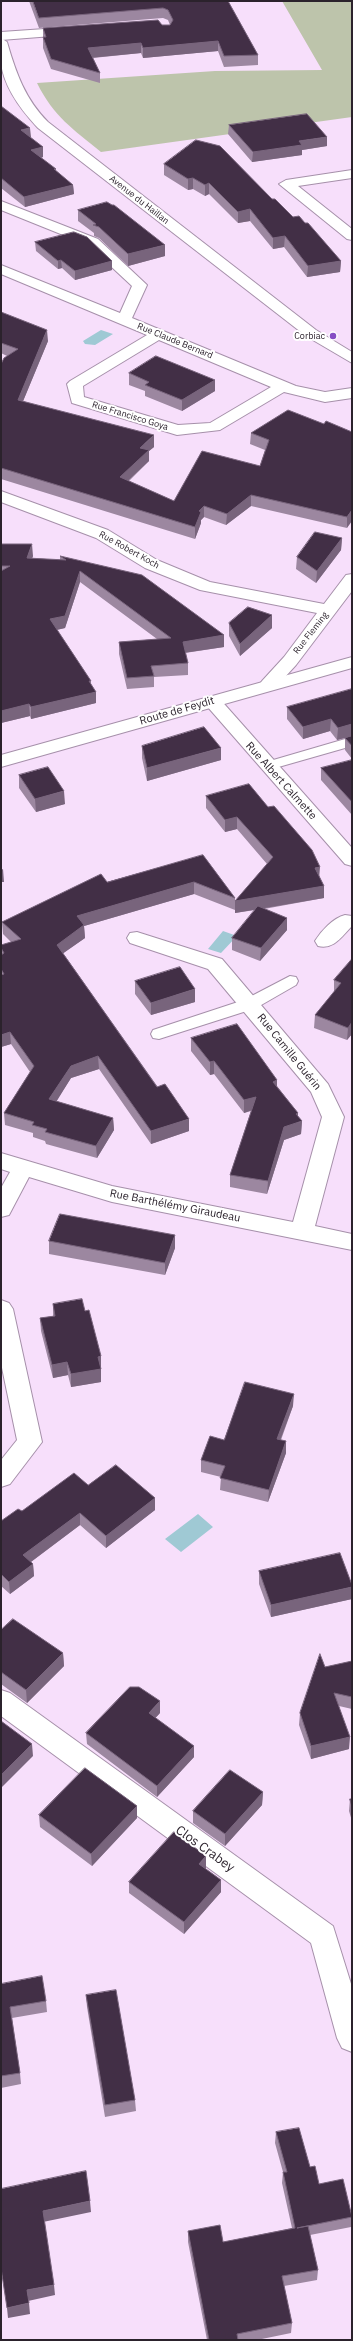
<!DOCTYPE html>
<html>
<head>
<meta charset="utf-8">
<style>
	body { margin:0 }
	#map { position:relative; width:353px; height:2341px; overflow:hidden; background:#f7dffb; font-family:"IBM Plex Sans",sans-serif }
	canvas { display:block }
	.frame { position:absolute; inset:0; border:2px solid #2b222c; pointer-events:none }
</style>
</head>
<body>
<div id="map">
<canvas width="353" height="2341"></canvas>
<div class="frame"></div>
</div>
<script>
const g = document.querySelector('canvas').getContext('2d');
g.lineJoin = 'round';
function fill(path, color) {
  g.fillStyle = color;
  g.fill(path, 'evenodd');
}
function strokePath(path, color, width, dash) {
  g.strokeStyle = color;
  g.lineWidth = width;
  g.lineCap = dash ? 'butt' : 'round';
  g.setLineDash(dash || []);
  g.stroke(path);
}
function label(font, color, halo, rows, align = 'center') {
  g.font = font + ' "IBM Plex Sans",sans-serif';
  g.lineWidth = 4;
  g.setLineDash([]);
  g.textBaseline = 'middle';
  g.strokeStyle = halo;
  g.fillStyle = color;
  for (const [text, x, y, turn = 0] of rows) {
    g.save();
    g.translate(x, y);
    g.rotate((+turn || 0) * Math.PI / 180);
    g.textAlign = isNaN(turn) ? turn : align;
    if (halo) g.strokeText(text, 0, 0);
    g.fillText(text, 0, 0);
    g.restore();
  }
}
fill(new Path2D(`
	M282,1H352V117L101,152C73,129 54,117 37,83L215,71L322,70Z`), '#bdc4ab');
fill(new Path2D(`
	M101,330L113,334L95,345L85,344L83,341Z
	M223,931L237,936L221,953L208,949Z
	M198,1514L213,1527L181,1552L165,1539Z`), '#9fc9d4');
const lane = new Path2D(`
	M352,737V746L268,770L261,766L263,763Z
	M290,976L296,977L298,981L296,985L256,1008L159,1039L153,1038L151,1034L153,1030L244,1000Z`);
const street = new Path2D(`
	M74,27L80,31L78,34L1,40V32Z
	M352,170V178L298,186L352,229V240L347,239L279,184L286,180Z
	M1,201L98,239L147,285L132,318L296,386L325,392L352,388V398L325,402L284,392L220,430L177,435L72,403L67,384L70,381L147,335L1,274V265L120,313L132,286L88,245L1,210ZM159,340L271,387L210,423L178,425L84,397L83,386Z
	M1,491L108,530L157,560L210,582L324,604L346,575L352,574V591L296,665L274,689H262L259,685L262,681L284,657L317,613L200,590L145,568L96,538L1,502Z
	M212,696L218,697L352,848V866L345,864L206,705L203,701L206,697Z
	M345,915L352,916V926C342,936 334,950 318,946L315,941C321,931 333,918 345,915Z
	M137,932L222,959L328,1084L344,1117L315,1226L352,1234V1250L112,1202L29,1177L9,1215L1,1217V1188L10,1172L1,1169V1153L112,1186L293,1222L322,1117L311,1092L208,969L130,943L127,938L130,933Z
	M1,1300L9,1303L13,1309L42,1442L10,1484L1,1487V1460L17,1440L1,1363Z
	M1,1690L10,1693L333,1926L352,1987V2052L342,2048L337,2038L311,1943L1,1716Z`);
const secondary = new Path2D(`
	M1,38L7,42C16,73 25,99 48,122L316,330L352,352V363L306,336L38,128C22,111 4,88 1,63C0,55 1,46 1,38Z
	M352,657V668L1,767V755Z`);
strokePath(lane, '#a690aa', 2);
strokePath(street, '#a690aa', 2);
strokePath(secondary, '#a690aa', 2);
fill(lane, '#fff');
fill(street, '#fff');
fill(secondary, '#fff');
fill(new Path2D(`
	M29,1H228L258,55V65L224,67L218,51L143,58L141,53L93,58L100,73V83L51,69L43,48V28L170,25L168,20L163,18L39,28Z
	M1,106L31,137L30,138L43,147V157L41,158L56,169V171L73,185L74,194L25,207L1,188Z
	M229,125L327,146L302,150V155L252,162L228,134Z
	M164,164L272,199L293,217L305,223L341,261L340,272L307,277L284,247L273,249L250,221L238,223L209,194L205,196L193,189L188,190L164,175Z
	M78,210L165,256L128,266L99,238L94,236V233L78,221Z
	M35,242L112,261V270L75,280L62,268L58,269L36,251Z
	M1,312L48,341L23,401L154,447L149,451V461L129,481L174,501L260,466L265,450L250,444L251,433L324,424L352,432L347,528L251,506L226,525L204,517L201,520V523L195,539L1,479V364L7,356L1,353Z
	M129,373L215,380V391L182,411L145,396V391L129,385Z
	M342,538L341,550L316,583L296,569L297,557Z
	M1,544L33,556L32,558L60,560V556L224,635V647L185,653L188,663V675L154,677V687L127,689L119,654V642L157,639L80,582L65,628L57,630L91,681V685L96,703L31,719L30,716L1,723Z
	M272,615V628L240,656L229,636V623Z
	M352,689V759L345,750V738L337,740L330,731L303,739L287,719V707Z
	M142,746L221,760L147,781L142,758Z
	M352,760V815L321,780V768Z
	M19,775L65,804L36,812L19,788Z
	M249,784L319,876L324,886V898L264,909L287,918V930L260,961L232,950V938L255,910L235,913V910L194,894L84,926L85,938L63,953L189,1131L151,1144L99,1069L71,1078L56,1101L113,1118L114,1130L97,1158L46,1144L45,1141L33,1137V1133L5,1125L4,1113L30,1072L11,1044L1,1047V945L11,942L3,934L2,922L107,882L203,855L235,898V901L267,864L237,829L225,832L206,808V796Z
	M352,959V1034L347,1040L314,1028L315,1015L334,992V980Z
	M135,981L195,1002L151,1015L135,994Z
	M191,1038L277,1080V1086L298,1113V1116L302,1121L301,1134L284,1140L267,1194L230,1187V1175L251,1111L244,1113L214,1074L210,1075L191,1051Z
	M49,1241L175,1248L165,1275L49,1254Z
	M53,1304L85,1311L101,1356V1382L71,1387L68,1375L53,1378L41,1331L40,1318L53,1316Z
	M293,1406L281,1440L286,1441V1453L268,1502L220,1490L221,1477L201,1472V1460L224,1440Z
	M88,1485L155,1498V1510L106,1548L80,1525L31,1562L33,1564L34,1576L10,1594L1,1586V1521L22,1511Z
	M259,1571L352,1599L271,1617L259,1584Z
	M1,1630L63,1653L64,1666L27,1703L1,1684Z
	M352,1661V1709L339,1706L349,1749L311,1759L299,1725L300,1713L325,1667Z
	M160,1713L155,1718L194,1757L157,1797L87,1744L86,1733Z
	M263,1792L262,1805L225,1846L193,1823V1811Z
	M350,1799H352V1821L349,1811Z
	M137,1806V1818L92,1866L40,1827L39,1815Z
	M206,1868V1869L221,1880V1892L184,1934L129,1893V1882Z
	M1,1984L46,2001L47,2012L12,2018L20,2073L21,2084L1,2088Z
	M86,1995L135,2100L136,2111L105,2117L87,2007Z
	M276,2132L310,2167L319,2184L352,2216L351,2227L310,2235L318,2270L317,2280L284,2286L292,2323L291,2333L257,2340H207L188,2242V2231L223,2242L292,2228L282,2183L283,2172L275,2143Z`), '#9c87a0');
fill(new Path2D(`
	M218,41V51L143,58V48Z
	M141,43V53L89,58L88,48Z
	M30,128L31,137L21,140V130Z
	M327,137V146L302,150V155L252,162L253,152L299,141Z
	M43,147V157L31,160V150Z
	M193,178V189L188,190V179Z
	M209,183V194L205,196V185Z
	M73,185L74,194L25,207L24,197Z
	M250,209V221L238,223V212Z
	M285,236L284,247L273,249V238Z
	M165,245V256L128,266V254Z
	M61,260L62,268L58,269V261Z
	M112,261V270L75,280V271Z
	M341,261L340,272L307,277L308,266Z
	M47,330L48,341L19,411L18,400Z
	M215,380V391L182,411V400Z
	M154,435V447L149,451V461L120,488V477L140,448Z
	M251,495V506L226,525L227,514Z
	M204,506V517L201,520V523L195,539V527L199,511Z
	M352,510V521L347,528V517Z
	M342,538L341,550L316,583L317,571Z
	M32,544L33,556L28,570L27,558Z
	M80,571V582L65,628L51,631L50,619Z
	M272,615V628L240,656V644Z
	M224,635V647L183,653V642Z
	M96,692V703L31,719V707Z
	M29,704L30,716L1,723V711Z
	M331,719L330,731L303,739V727Z
	M352,724V736L337,740L338,728Z
	M221,748V760L147,781V768Z
	M64,791L65,804L36,812L35,799Z
	M237,817V829L225,832V820Z
	M320,867L319,879L315,868Z
	M3,869L4,882H1V870Z
	M194,882V894L84,926L85,938L58,957L57,945L77,916Z
	M324,886V898L235,913V901Z
	M287,918V930L260,961L261,948Z
	M195,989V1002L151,1015V1003Z
	M352,1022V1034L347,1040L348,1028Z
	M10,1032L11,1044L1,1047V1035Z
	M98,1056L99,1069L71,1078L50,1112L49,1099L71,1066Z
	M214,1061V1074L210,1075V1062Z
	M277,1080V1093L273,1082Z
	M256,1097L255,1109L244,1113V1100Z
	M298,1113V1123L302,1121L301,1134L284,1140L267,1194L268,1181L284,1127L296,1114Z
	M113,1118L114,1130L97,1158L96,1146Z
	M189,1119V1131L151,1144V1131Z
	M175,1235V1248L165,1275V1263Z
	M101,1356V1369L100,1370L101,1369V1382L71,1387V1374L98,1357Z
	M67,1362L68,1375L53,1378L52,1365Z
	M294,1394L293,1406L276,1451L277,1439Z
	M286,1441V1453L268,1502L269,1490Z
	M155,1498V1510L106,1548V1536Z
	M80,1513V1525L24,1567L23,1555Z
	M33,1564L34,1576L10,1594L9,1582Z
	M352,1587V1599L271,1617V1605Z
	M63,1653L64,1666L27,1703L26,1690Z
	M160,1701V1713L149,1725V1713Z
	M350,1737L349,1749L311,1759V1746Z
	M32,1744L33,1756L1,1788V1775Z
	M194,1746V1757L157,1797V1786Z
	M263,1792L262,1805L225,1846V1834Z
	M137,1806V1818L92,1866L91,1854Z
	M206,1856V1868L199,1876V1864Z
	M221,1880V1892L184,1934V1922Z
	M90,2201L91,2212L43,2222V2211Z
	M54,2285L55,2295L28,2301L27,2290Z
	M29,2303L30,2314L8,2318L7,2308Z`), '#78647c');
const building = new Path2D(`
	M33,1H228L258,55L224,56L218,41L143,48L141,43L88,48L100,73L51,59L43,37H46L43,28L158,20L162,25H170L173,20L168,10L163,8L39,18Z
	M1,106L30,128L21,130L43,147L31,150L56,169H54L73,185L24,197L1,178Z
	M307,114L327,137L299,141L302,145L253,152L229,125Z
	M196,140L220,146L272,199H275L293,217L299,216L305,223H308L341,261L308,266L285,236L273,238L250,209L238,212L209,183L205,185L193,178L188,179L164,164Z
	M107,202L112,205H114L165,245L128,254L99,227L93,225L96,224L78,210Z
	M74,232L87,237L112,261L75,271L61,260L58,261L35,242Z
	M1,312L47,330L18,400L154,435L140,448L149,450L120,477L174,501L202,451L260,466L269,440L251,433L288,410L324,424L326,421L352,432V510L347,517L251,495L227,514L204,506L199,511L201,512L195,527L1,468V364L4,358L18,349L1,343Z
	M156,356L215,380L182,400L145,385L149,382L129,373Z
	M315,532L342,538L317,571L297,557Z
	M1,544H32L27,558L66,560L60,556L142,575L224,635L183,642L188,663L151,666L154,676L127,678L119,642L171,638L80,571L65,616L50,619L91,681H89L96,692L31,707L29,704L1,711V571L10,566H1Z
	M248,607L272,615L240,644L229,623Z
	M352,689V724L338,728L331,719L303,727L287,707Z
	M204,727L221,748L147,768L142,746Z
	M352,736V746L345,738Z
	M352,760V802L321,768Z
	M48,767L64,791L35,799L19,775Z
	M249,784L268,807L274,806L312,850L320,867L315,868L324,886L235,901L273,857L237,817L225,820L206,796Z
	M203,855L235,898L194,882L77,916L84,925L57,945L157,1087L165,1084L189,1119L151,1131L98,1056L71,1066L49,1099L113,1118L96,1146L45,1132L47,1129L32,1125L34,1122L4,1113L34,1066L10,1032L1,1035V975L4,974L1,969V955L4,953L1,948V945L21,939L2,922L101,874L107,882Z
	M258,906L287,918L261,948L232,938Z
	M352,959V1022L348,1028L315,1015L341,983L334,980Z
	M180,967L195,989L151,1003L135,981Z
	M237,1024L277,1080L273,1082L298,1113L296,1114L302,1121L284,1127L268,1181L230,1175L256,1097L244,1100L214,1061L210,1062L191,1038Z
	M60,1214L175,1235L165,1263L49,1241Z
	M82,1299L85,1311L89,1310L101,1356L98,1357L101,1369L71,1374L67,1362L52,1365L40,1318L55,1316L53,1304Z
	M245,1382L294,1394L277,1439L286,1441L269,1490L220,1478L225,1466L201,1460L210,1436L224,1440Z
	M116,1465L155,1498L106,1536L80,1513L23,1555L33,1564L9,1582L1,1574V1521L18,1509L22,1511L74,1473L88,1485Z
	M340,1553L352,1585V1587L271,1605L259,1571Z
	M13,1619L63,1653L26,1690L1,1672V1630Z
	M320,1654L325,1667L352,1661V1697L334,1693L350,1737L311,1746L300,1713Z
	M130,1687H139L160,1701L149,1713L194,1746L157,1786L86,1733Z
	M1,1721L32,1744L1,1775Z
	M85,1768L137,1806L91,1854L39,1815Z
	M230,1770L263,1792L225,1834L193,1811Z
	M350,1799H352V1806Z
	M174,1832L206,1856L199,1864L221,1880L184,1922L129,1882Z
	M42,1976L46,2001L10,2007L20,2073L1,2076V1984Z
	M116,1990L135,2100L105,2105L86,1995Z
	M299,2128L310,2167L315,2166L319,2184L343,2179L352,2217L297,2228L308,2226L318,2270L282,2276L292,2323L237,2334L238,2340H209L188,2231L220,2225L223,2242L295,2228L283,2172H287L276,2132Z
	M86,2171L90,2201L43,2211L54,2285L27,2290L29,2303L7,2308L1,2268V2189Z`);
fill(building, '#422f46');
strokePath(building, '#78647c', 1);
for (const [x, y, r, color] of [
	[333,336,4,"#864dc4"]
]) {
  const dot = new Path2D();
  dot.arc(x, y, r, 0, 2 * Math.PI);
  g.fillStyle = color;
  g.fill(dot);
  strokePath(dot, '#fff', 1.5);
}
label('9px', '#2b222c', '#fff', [
	["Avenue du Haillan",139,200,38],
	["Rue Claude Bernard",175,341,22],
	["Rue Francisco Goya",130,416,17],
	["Rue Robert Koch",129,550,29],
	["Rue Fleming",311,633,-52]
]);
label('9px', '#2b222c', '#fff', [
	["Corbiac",325,336]
], 'right');
label('11px', '#2b222c', '#fff', [
	["Route de Feydit",177,711,-16],
	["Rue Albert Calmette",281,781,48],
	["Rue Camille Guérin",289,1052,51],
	["Rue Barthélémy Giraudeau",175,1206,11]
]);
label('13px', '#2b222c', '#fff', [
	["Clos Crabey",205,1849,36]
]);
</script>
</body>
</html>
